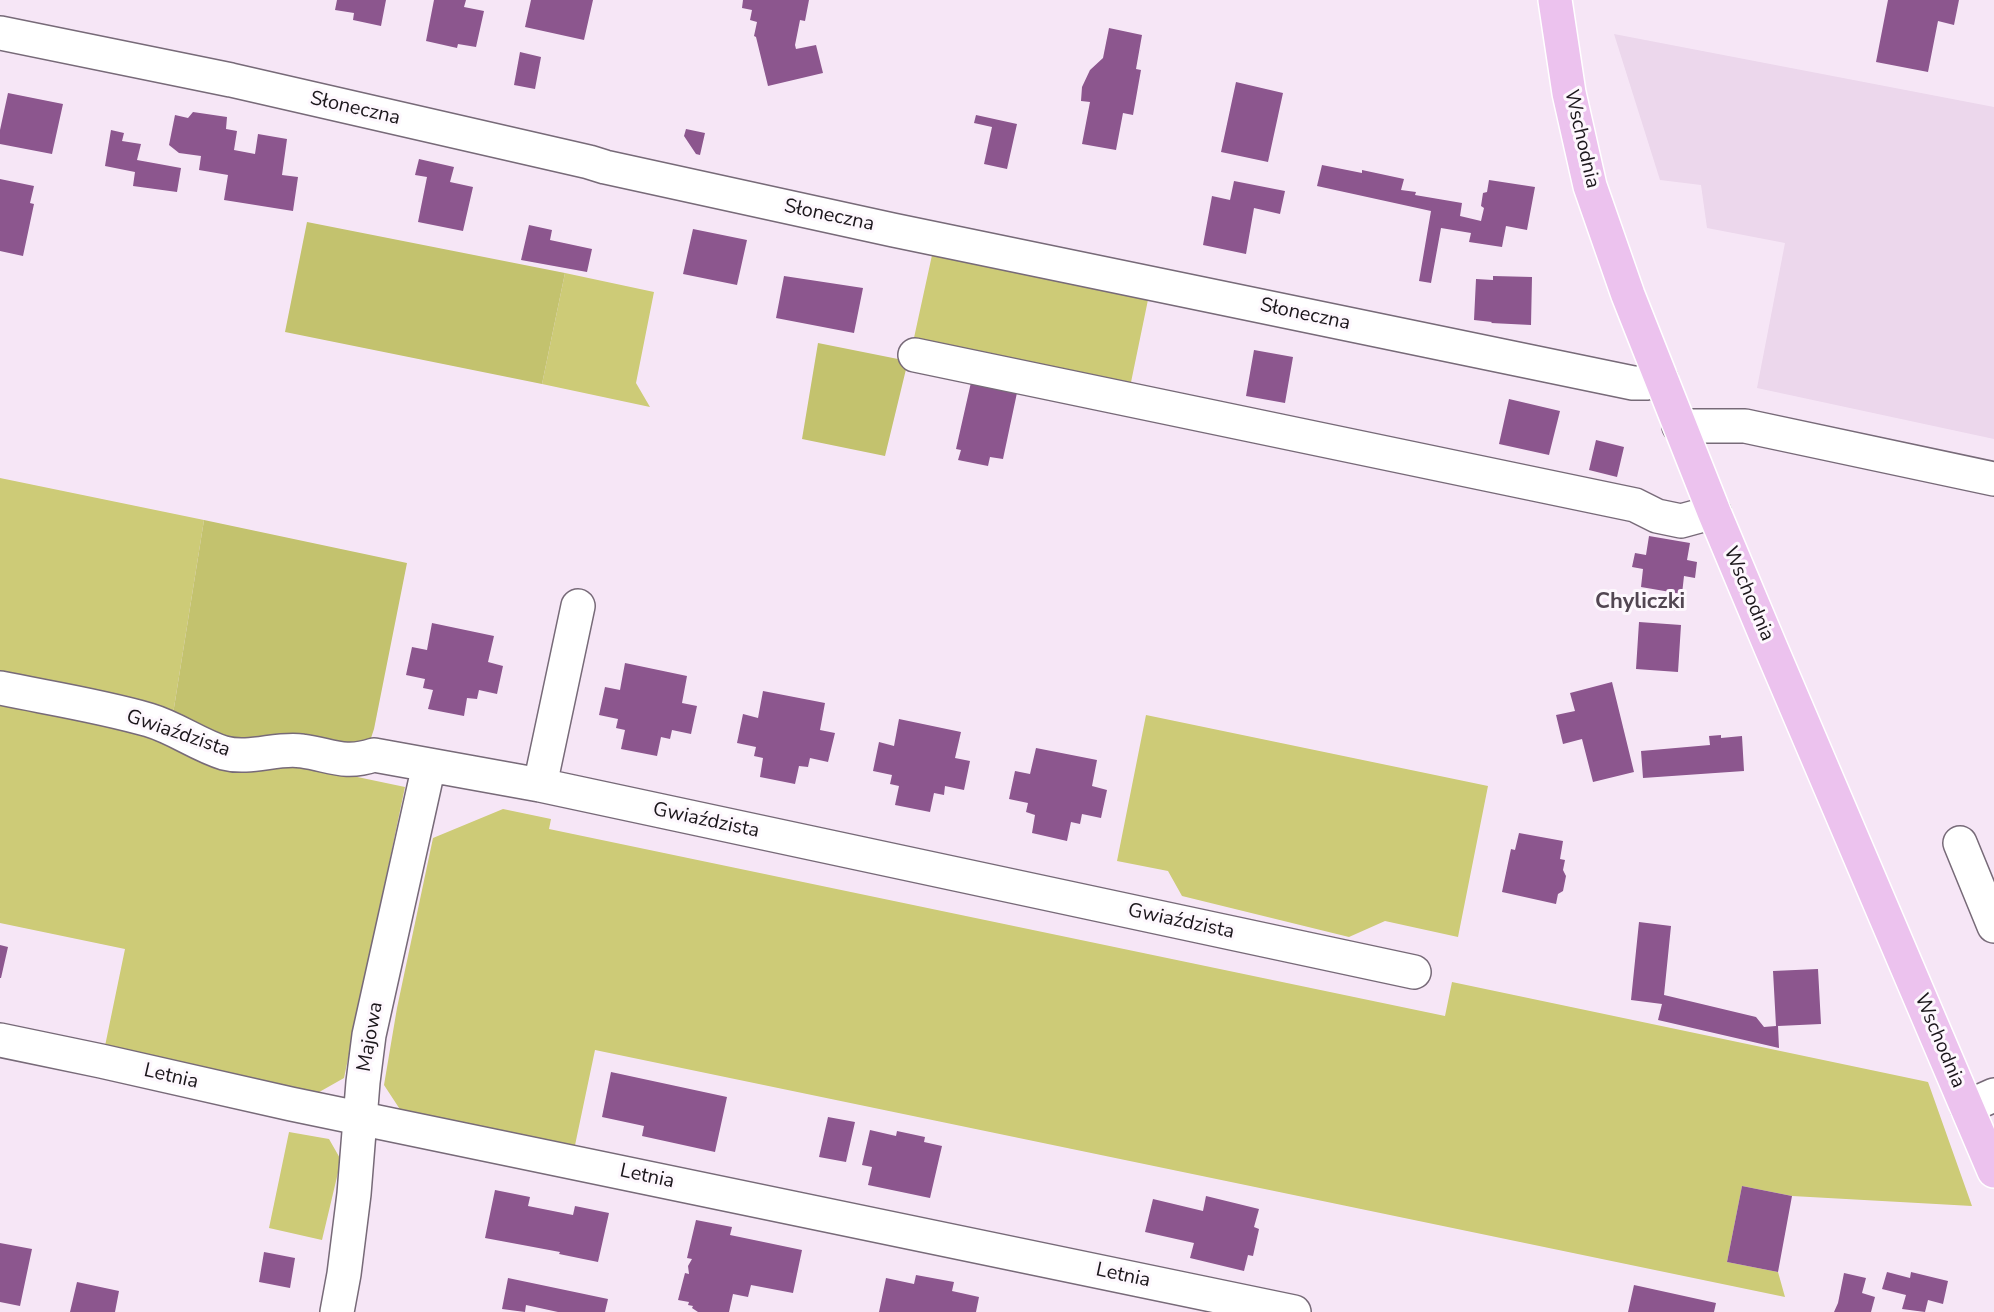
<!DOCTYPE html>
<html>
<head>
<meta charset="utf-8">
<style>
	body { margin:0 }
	canvas { display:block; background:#f6e6f6 }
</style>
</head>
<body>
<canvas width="1994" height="1312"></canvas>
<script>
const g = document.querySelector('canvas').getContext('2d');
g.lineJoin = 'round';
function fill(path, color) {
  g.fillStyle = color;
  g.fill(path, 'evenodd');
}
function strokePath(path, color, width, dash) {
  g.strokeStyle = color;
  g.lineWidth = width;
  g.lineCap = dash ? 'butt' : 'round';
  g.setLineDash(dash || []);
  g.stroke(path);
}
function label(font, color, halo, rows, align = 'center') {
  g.font = font + ' "Nunito Sans",sans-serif';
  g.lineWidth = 6;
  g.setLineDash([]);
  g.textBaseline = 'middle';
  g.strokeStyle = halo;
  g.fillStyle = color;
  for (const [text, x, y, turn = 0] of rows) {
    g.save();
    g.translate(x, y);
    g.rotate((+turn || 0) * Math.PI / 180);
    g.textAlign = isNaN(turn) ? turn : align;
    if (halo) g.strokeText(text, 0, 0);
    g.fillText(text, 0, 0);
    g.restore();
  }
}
fill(new Path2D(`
	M1614,34L1994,107V439L1757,388L1785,243L1707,228L1701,185L1660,180Z`), '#ecd7ec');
fill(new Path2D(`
	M934,246L1150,290L1129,392L912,347Z
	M565,273L654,292L636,383L650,407L542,384Z
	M0,478L204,520L173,714L0,678Z
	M0,702L405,787L344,1078L314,1095L105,1046L125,949L0,923Z
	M1146,715L1488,786L1458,937L1385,921L1349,937L1182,896L1168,871L1117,861Z
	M503,809L551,819L549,829L1445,1016L1452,982L1928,1082L1972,1206L1792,1196L1742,1186L1727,1262L1778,1272L1785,1297L595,1050L574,1150L403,1114L384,1085L397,1008L433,838Z
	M289,1132L329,1139L341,1160L322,1240L269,1228Z`), '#cdcb77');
fill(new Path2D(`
	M307,222L565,273L542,384L285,332Z
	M818,343L908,361L885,456L802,439Z
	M204,520L407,563L374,729L366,753L238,744L173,714Z`), '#c3c26e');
fill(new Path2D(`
	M337,0H386L381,26L353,20L354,13L335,10Z
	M434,0H466L464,7L484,11L476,47L458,44L457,48L426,41Z
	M531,0H593L584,40L525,27Z
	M743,0H809L805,21L800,20L795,45L796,49L816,45L823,73L768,86L756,37L754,36L757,22L750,20L752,10L742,8Z
	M1888,0H1959L1954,25L1938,21L1928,72L1876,62Z
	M1109,28L1142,35L1136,69L1141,70L1133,115L1123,113L1116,150L1082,144L1090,102L1081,101L1082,87L1090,70L1103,58Z
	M520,52L541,57L535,89L514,85Z
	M1236,82L1283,93L1268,162L1221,152Z
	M8,93L63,104L52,154L0,144V130Z
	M193,112L227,117L226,129L237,131L234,150L255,154L258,134L287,139L282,175L298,177L293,211L224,200L228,175L199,170L201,156L179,153L169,145L175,115L188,118Z
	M976,115L1017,124L1007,169L984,164L992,127L974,123Z
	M686,129L705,133L700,155L696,154L684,136Z
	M111,130L124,133L122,141L141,144L137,160L181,168L177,192L133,186L135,172L105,166Z
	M419,159L454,167L450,182L473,187L463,231L418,222L427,177L415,175Z
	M1322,165L1362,173V170L1404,179L1401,190L1416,192L1415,195L1462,203L1460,216L1481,221L1484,208L1481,206L1483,193L1487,192L1489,180L1535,187L1527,230L1506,226L1502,247L1469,242L1471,233L1441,228L1431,283L1419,281L1431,211L1317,186Z
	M0,179L34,186L30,203L34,204L23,256L0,251Z
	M1234,181L1285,191L1280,214L1254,208L1246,254L1203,245L1212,196L1230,200Z
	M529,225L552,230L550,240L592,249L587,272L521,260Z
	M693,229L747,240L737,285L683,274Z
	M784,276L863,288L854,333L776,318Z
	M1493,276L1532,277L1531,325L1491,323L1492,322L1474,320L1476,279L1493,280Z
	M1254,350L1293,357L1285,403L1246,396Z
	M972,378L1018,388L1003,459L990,457L988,466L958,460L961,450L956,449Z
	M1509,399L1560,411L1549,455L1499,444Z
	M1596,440L1624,447L1617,477L1589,470Z
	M1649,536L1690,543L1687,560L1697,562L1695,578L1684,576L1682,594L1641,587L1643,569L1632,567L1635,553L1646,555Z
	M1639,622L1681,625L1678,672L1636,669Z
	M432,623L494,636L488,662L503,666L497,694L479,690L477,699L467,698L464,716L428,709L433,690L423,688L425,679L406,675L412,647L427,650Z
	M625,663L687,676L682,703L697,706L691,734L672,730L670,739L661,737L657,756L621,749L625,730L616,728L618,719L599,715L605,687L620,690Z
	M1612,682L1634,772L1593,782L1582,739L1563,744L1556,715L1575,711L1570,693Z
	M763,691L825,703L820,730L835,733L828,762L810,758L808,767L799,766L795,784L760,777L763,758L754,756L756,747L737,743L743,714L758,718Z
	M899,719L961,732L955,758L970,761L964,790L945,786L944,795L934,793L930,812L895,805L899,786L890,784L892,775L873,771L879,742L894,746Z
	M1721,735V738L1742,736L1744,771L1643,778L1641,751L1710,745L1709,736Z
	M1036,748L1097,760L1092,786L1107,790L1101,818L1082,814L1080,824L1071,822L1067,841L1032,833L1035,815L1026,812L1028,803L1009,799L1015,771L1030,774Z
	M1519,833L1563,841L1560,859L1565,860L1563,870L1566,876L1563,891L1558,894L1556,904L1502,892L1511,849L1515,850Z
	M1639,922L1671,926L1664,995L1756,1017L1764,1027L1776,1026L1773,971L1818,969L1821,1024L1778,1026L1779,1048L1658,1020L1662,1004L1631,1000Z
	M0,945L8,947L1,978H0Z
	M611,1072L727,1097L715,1152L642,1136L644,1126L602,1117Z
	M828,1117L855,1122L846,1162L819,1157Z
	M870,1130L896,1136L897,1131L925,1137L924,1142L942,1146L930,1198L868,1185L872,1167L862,1165Z
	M1742,1186L1792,1196L1778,1272L1727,1262Z
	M495,1190L530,1197L528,1206L573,1215L575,1206L609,1213L598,1262L559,1254L560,1252L485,1238Z
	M1206,1196L1259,1209L1254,1227L1259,1229L1253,1256L1248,1255L1244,1271L1190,1258L1194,1243L1145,1232L1153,1199L1203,1211Z
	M696,1220L732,1227L730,1235L802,1250L793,1293L751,1285L748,1297L733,1294L729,1312H698L692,1308L693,1306L688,1305L689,1302L678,1300L685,1273L689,1274L688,1266L692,1259L687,1258Z
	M0,1243L32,1249L20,1306L0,1302Z
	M264,1252L295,1258L290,1288L259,1282Z
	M1887,1272L1910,1278L1911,1272L1948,1281L1943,1304L1928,1300L1925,1312L1902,1309L1906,1295L1882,1289Z
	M1844,1273L1866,1278L1862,1293L1875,1297L1871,1312H1834L1838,1303Z
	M916,1275L954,1282L952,1291L979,1297L976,1312H879L886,1278L914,1284Z
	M508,1278L608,1299L605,1312H558L526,1305L525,1312L502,1309Z
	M77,1282L119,1291L115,1312H70Z
	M1634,1285L1716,1303L1714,1312H1628Z`), '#8c568e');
const minor = new Path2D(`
	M0,33L231,80L589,162L605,167L893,230L1633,383H1646L1661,379
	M915,355L1635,505L1657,516L1681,521L1714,512
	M1679,426H1745L1994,479
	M0,688C49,698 101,706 149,720C176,728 198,745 224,753C250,760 278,747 302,751C331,755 344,765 374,755L540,785L1414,972
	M540,785L578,606
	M1960,843L1994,926
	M0,1040L101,1061L291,1104L1294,1312
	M1967,1107L1994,1095
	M337,1312L344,1274L354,1194L363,1082L369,1035L429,765`);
const major = new Path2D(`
	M1555,0L1569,93L1590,186L1628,295L1714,512L1771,648L1994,1171`);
strokePath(minor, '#776a78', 36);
strokePath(major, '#fff', 36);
strokePath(minor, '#fff', 33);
strokePath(major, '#ecc2ee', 33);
label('20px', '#1b161b', '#fdf7fd', [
	["Słoneczna",355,109,13],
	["Wschodnia",1581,139,77],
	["Słoneczna",829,216,12],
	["Słoneczna",1305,315,12],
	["Wschodnia",1748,594,67],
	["Gwiaździsta",178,734,19],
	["Gwiaździsta",706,821,12],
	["Gwiaździsta",1181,922,12],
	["Majowa",371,1037,-80],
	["Wschodnia",1939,1041,67],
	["Letnia",171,1077,13],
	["Letnia",647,1177,12],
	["Letnia",1123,1276,12]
]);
label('bold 22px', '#524652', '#fdf7fd', [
	["Chyliczki",1640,603]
]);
</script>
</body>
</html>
